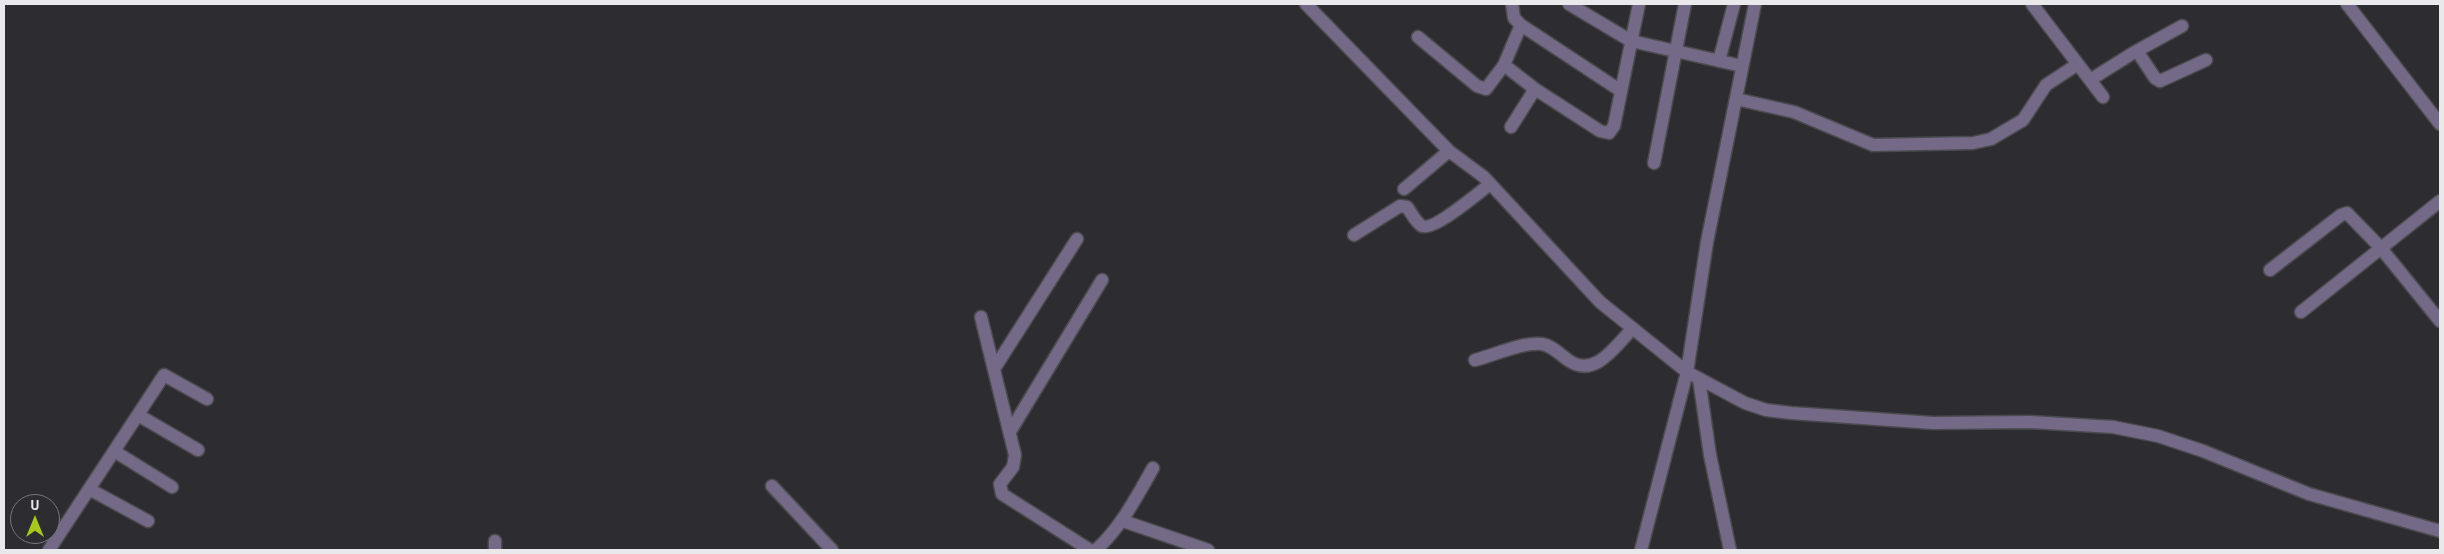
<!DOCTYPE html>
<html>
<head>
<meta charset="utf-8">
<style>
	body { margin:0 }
	#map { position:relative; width:2444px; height:554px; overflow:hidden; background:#2d2c30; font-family:"PT Sans",sans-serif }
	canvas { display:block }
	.frame { position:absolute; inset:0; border:5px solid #e9e8eb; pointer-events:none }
	.north { position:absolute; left:10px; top:494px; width:50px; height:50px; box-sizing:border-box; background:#2d2c30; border:1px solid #78777b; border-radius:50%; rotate:0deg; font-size:14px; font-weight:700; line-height:20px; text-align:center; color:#e9e8eb }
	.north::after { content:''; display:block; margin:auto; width:18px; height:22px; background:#a6c821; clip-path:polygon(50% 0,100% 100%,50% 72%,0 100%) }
</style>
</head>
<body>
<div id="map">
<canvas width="2444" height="554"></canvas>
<div class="frame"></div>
<div class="north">U</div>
</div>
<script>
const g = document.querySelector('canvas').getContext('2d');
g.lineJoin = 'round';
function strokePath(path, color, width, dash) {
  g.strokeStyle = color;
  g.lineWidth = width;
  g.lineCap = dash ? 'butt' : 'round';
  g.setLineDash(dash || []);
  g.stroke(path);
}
const minor = new Path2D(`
	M1306,4L1449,151
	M1512,4L1514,18L1521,25L1621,91
	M1569,4L1631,41L1742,66
	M2032,4L2103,97
	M2347,4L2440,124
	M1418,37L1477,86L1486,89L1504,65L1521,25
	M2137,51L2155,78L2160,81L2206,60
	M1719,61L1734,4
	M1504,65L1535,89L1600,131L1609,133L1614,126L1639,4
	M2090,80L2133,53L2182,26
	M1736,99L1794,112L1873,145L1973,143L1991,139L2023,120L2046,85L2078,64
	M1511,127L1535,89
	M1654,163L1685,4
	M1404,189L1449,151L1484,177L1600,302L1687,372L1745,403L1766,410L1791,413L1933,423L2030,422L2113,427L2158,436L2203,451L2309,494L2440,531
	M1354,235L1400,206L1407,207C1411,212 1416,223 1422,226C1434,231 1478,193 1489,185
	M2270,270L2341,215L2347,213L2380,247L2440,321
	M2301,312L2440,201
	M981,317L1015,455L1013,467L1000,484L1002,494L1090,550
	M1475,360C1495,355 1521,342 1542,344C1553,346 1559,354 1568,360C1594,379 1615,347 1632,329
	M994,369L1077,239
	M1699,379L1710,455L1730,550
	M138,415L198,450
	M1011,430L1102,280
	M114,451L172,487
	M772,486L832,550
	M89,489L148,521
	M1123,521L1208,550
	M49,550L164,375L207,399
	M495,550V541
	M1096,550C1121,527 1136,498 1153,468
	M1641,550L1687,372L1707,242L1755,4`);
strokePath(minor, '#4b4a4e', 15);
strokePath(minor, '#746987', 12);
</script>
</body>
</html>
